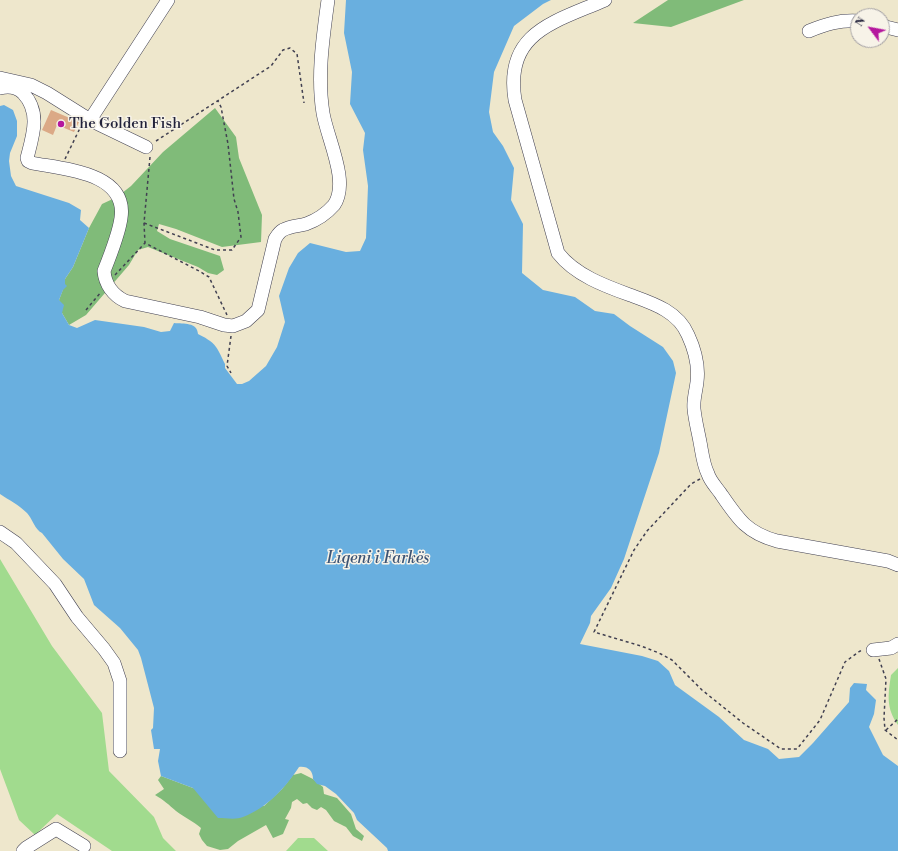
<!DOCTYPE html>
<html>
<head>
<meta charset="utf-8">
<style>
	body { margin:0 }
	#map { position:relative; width:898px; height:851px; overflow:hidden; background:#eee7cc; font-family:"Libre Bodoni",serif }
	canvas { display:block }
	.north { position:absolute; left:850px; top:8px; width:40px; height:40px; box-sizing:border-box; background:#f7f3e8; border:1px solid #a29fa3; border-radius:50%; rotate:302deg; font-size:11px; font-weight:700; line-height:16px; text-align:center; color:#22223b }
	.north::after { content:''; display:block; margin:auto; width:14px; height:18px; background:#b5179e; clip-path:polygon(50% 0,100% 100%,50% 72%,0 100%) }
</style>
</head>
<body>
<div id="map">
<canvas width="898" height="851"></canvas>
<div class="north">N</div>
</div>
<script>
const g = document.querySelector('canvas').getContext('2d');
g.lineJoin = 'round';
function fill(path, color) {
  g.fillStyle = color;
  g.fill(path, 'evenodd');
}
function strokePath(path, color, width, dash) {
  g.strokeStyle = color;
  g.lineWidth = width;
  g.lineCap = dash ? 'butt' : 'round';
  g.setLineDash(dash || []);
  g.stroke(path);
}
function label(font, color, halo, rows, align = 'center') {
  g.font = font + ' "Libre Bodoni",serif';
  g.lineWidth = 3;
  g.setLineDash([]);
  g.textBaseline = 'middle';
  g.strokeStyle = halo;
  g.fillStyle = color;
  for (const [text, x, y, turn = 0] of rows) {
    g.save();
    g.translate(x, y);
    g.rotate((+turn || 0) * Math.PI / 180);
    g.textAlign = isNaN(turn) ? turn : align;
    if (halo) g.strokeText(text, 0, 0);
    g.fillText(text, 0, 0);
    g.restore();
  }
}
fill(new Path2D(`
	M0,559L52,646L102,713L109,771L154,817L163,838L176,851H112L57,814L35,835L19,820L0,769Z
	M898,668V725C886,708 888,695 891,675Z
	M298,838H314L328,851H286Z`), '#a1db8e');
fill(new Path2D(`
	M668,0H744L671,27L633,23Z
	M215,108L236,137L239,158L262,215L261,242L222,247L176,229L159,224L157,231L170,239L220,256L224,270L217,275L208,273L198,267L148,247L138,250L129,265L86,315L69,325L62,313L59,300L65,284V279L73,267L89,228L102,204L117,197L131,186L163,152Z
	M301,773L313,779L323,787L324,794L337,798L351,814L356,829L364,836L362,841L353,836L346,827L334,821L326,810L321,807L317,810L312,808L307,803L303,804L297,799L292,802L291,808L285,819L289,820L283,834L273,838L266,825L238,841L228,849L220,850L207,846L202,840L199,834L201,828C193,821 184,817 176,811C169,805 164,800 155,795L164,789L158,780L161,776L193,788L264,806L282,789L293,775Z`), '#80bb79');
fill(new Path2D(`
	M346,0H551L543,4L514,26L494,72L489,112L493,132L503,146L514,168L511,200L523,224L522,273L543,290L575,297L595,311L614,314L630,326L663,347L673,361L676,373L659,453L624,559L611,588L591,616L590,623L580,644L642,656L658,661L669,671L675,685L719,717L744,740L768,749L779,759L799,757L813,743L849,702L850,688L854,683L867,684L866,690L876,700L874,714L869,727L883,755L898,766V851H388L387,848L357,820L354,813L336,794L325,786L317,784L313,779C313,771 308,766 299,767C286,787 267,808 243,817C236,820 226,818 218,818L193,788L161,776L158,761L160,749H154L151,730L153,728L154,708L141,658L138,650L120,628L94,605L84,579L63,559L42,533C35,530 32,518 27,513C19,505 9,500 0,494V106L4,105L13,110L17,121V136L10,153L9,161L11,176L16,186L69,203L81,210L80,220L89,228L73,267L65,279V284L67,286L63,290L59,300L64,305L62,313L69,325L77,328L95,320L144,327L161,332L170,331L174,323C184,324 197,322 198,334C204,337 212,341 216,347C218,349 223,360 225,364V368L237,384H242L249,381L266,366L277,347L285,322L279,296L289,268L298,253L310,243L346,252L360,251L366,238L368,186L363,150L365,133L350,104L352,72L344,33Z`), '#69afdf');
fill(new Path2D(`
	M51,110L79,122L74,132L57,125L53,135L42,130Z`), '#dba986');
const minor = new Path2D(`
	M605,0C555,22 504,32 515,100L558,253C575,275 605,286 630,295C652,303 678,311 688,335C695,350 699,366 697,382C696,391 693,400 694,409C695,420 698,431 700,442C702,452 703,464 708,474C710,481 717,488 721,494C738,519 747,533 777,541L888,561L898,565
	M882,26L898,30
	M809,31C826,24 839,20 858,21
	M0,78L31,85L47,93L90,120L146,147
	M0,88C8,86 17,87 23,93C41,112 33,135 27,158L28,161L32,163C62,169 128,172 121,218C119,233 110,256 104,271C105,284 113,295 125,301L200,317L224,325L233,326L246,321L258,310L275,239C277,236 279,232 283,230C290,226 299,226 306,224C317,220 327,213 334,205C350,182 327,138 323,113C317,76 323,37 328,0
	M90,120L168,0
	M0,532L16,543L55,584L77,617L104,649L114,663L120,681V751
	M873,650L891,648L898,644
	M23,851L26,848L56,829L84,846`);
strokePath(minor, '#414051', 14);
strokePath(new Path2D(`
	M156,141L271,66L283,50L290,48L297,54L304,103
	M150,157L144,223L145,243L199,271L209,277L227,315
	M65,159L81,126
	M144,223L215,250H232L241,237L238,212L234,199L228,144L221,107L218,101
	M115,275L145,243
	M86,310L101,292
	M231,336L227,366L231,373
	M700,479L691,484L647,531L634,550L594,632L641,646L659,653L672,660L702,690L743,723L781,749H797L820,720L845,662L860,651H862
	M879,659L886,679L884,718L885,730L898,740
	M886,730L898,719`), '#414051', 1.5, [3, 3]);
strokePath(minor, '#fff', 13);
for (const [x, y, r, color] of [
	[61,124,4,"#b5179e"]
]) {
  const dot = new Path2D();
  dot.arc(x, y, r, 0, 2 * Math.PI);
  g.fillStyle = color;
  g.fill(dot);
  strokePath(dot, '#f7f3e8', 1.5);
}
label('15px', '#22223b', '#f7f3e8', [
	["The Golden Fish",69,124]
], 'left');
label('italic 16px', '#3b5374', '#f7f3e8', [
	["Liqeni i Farkës",378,559]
]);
</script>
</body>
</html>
